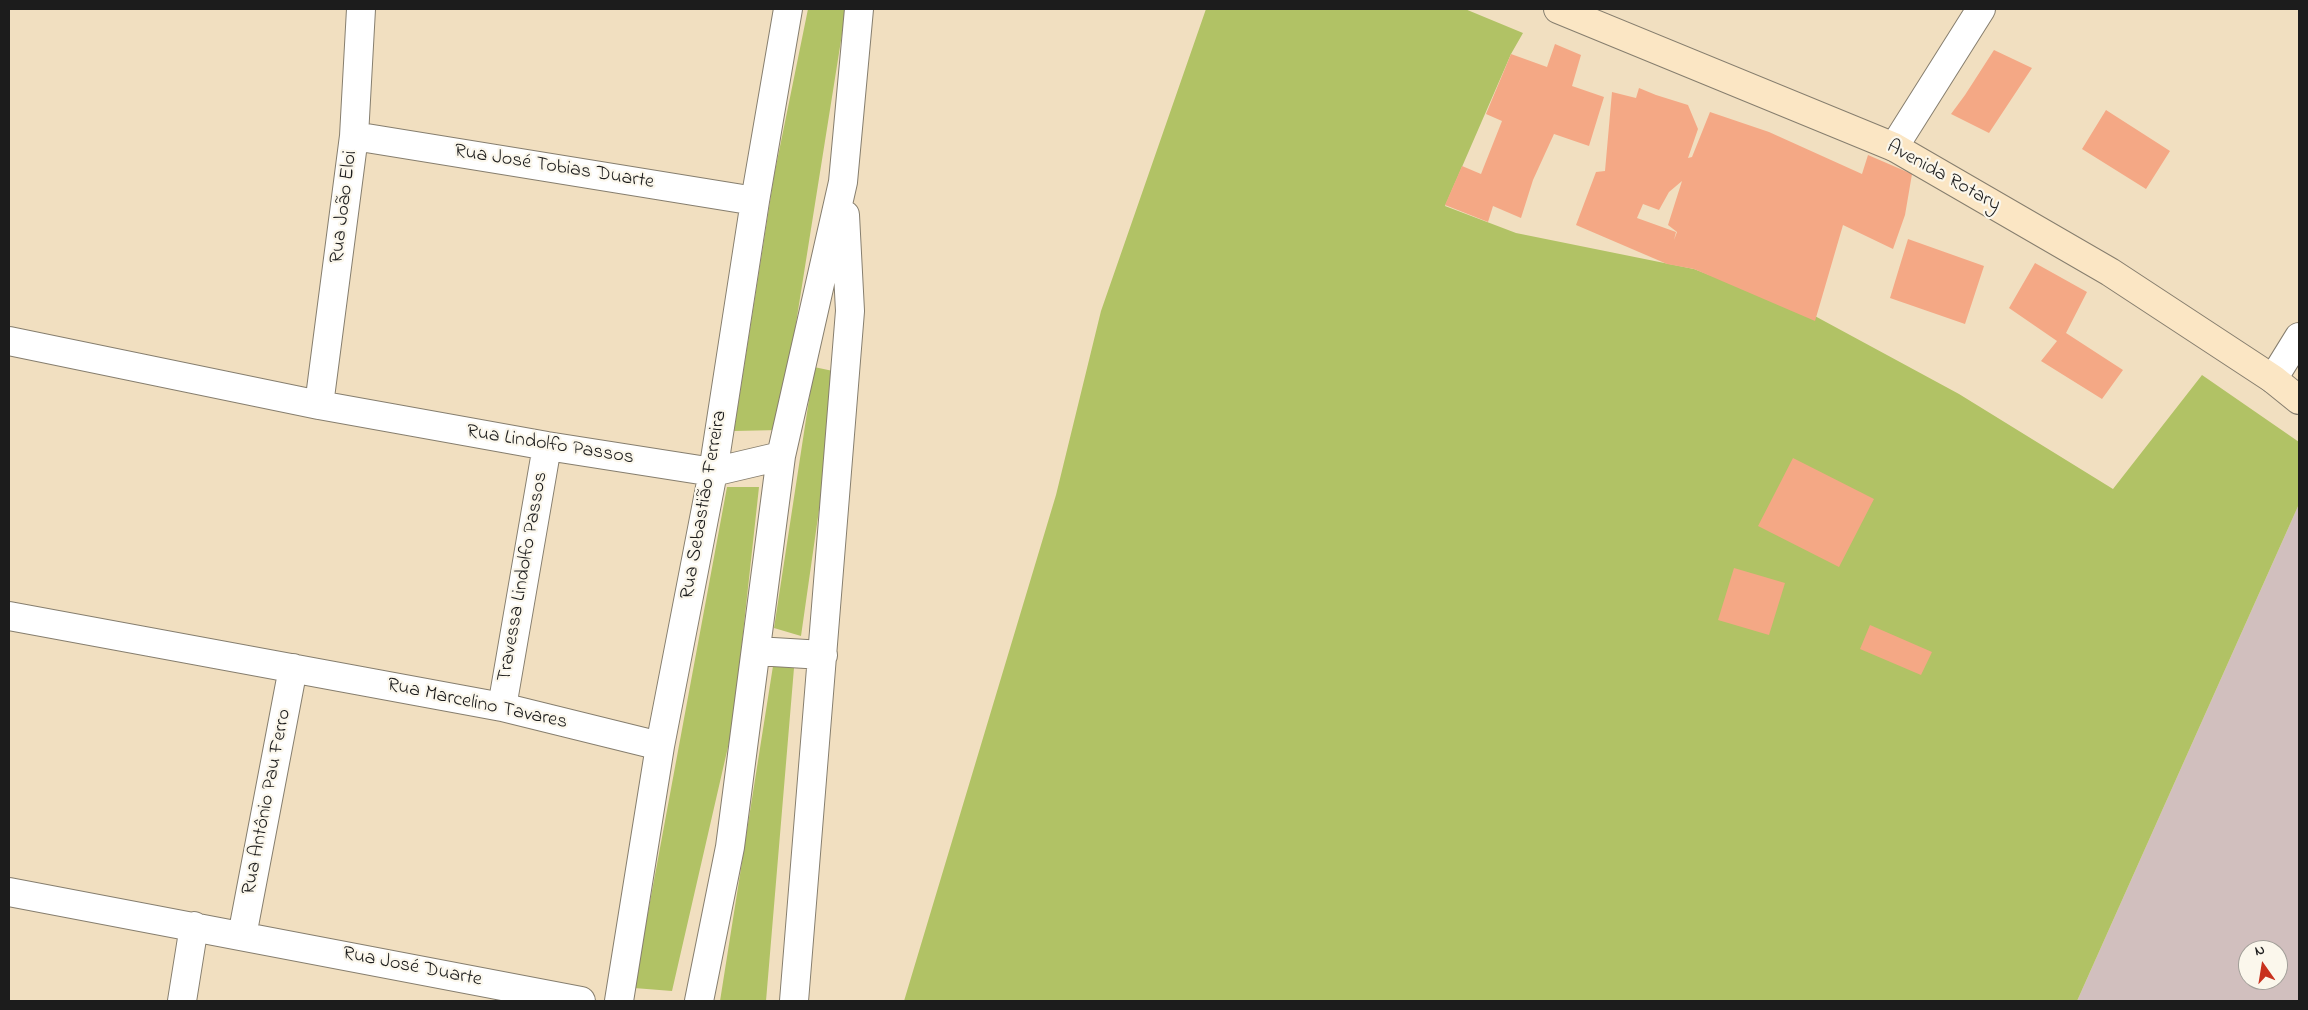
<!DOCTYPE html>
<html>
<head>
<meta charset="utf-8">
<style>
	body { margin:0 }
	#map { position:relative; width:2308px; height:1010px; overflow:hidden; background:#f1dfc0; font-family:"Indie Flower",sans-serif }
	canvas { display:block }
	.frame { position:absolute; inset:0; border:10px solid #1c1c1c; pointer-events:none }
	.north { position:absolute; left:2238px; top:940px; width:50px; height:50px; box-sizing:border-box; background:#fbf7ec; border:1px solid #a29f99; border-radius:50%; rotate:347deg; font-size:14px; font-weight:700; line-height:20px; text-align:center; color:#1c1c1c }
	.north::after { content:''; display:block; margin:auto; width:18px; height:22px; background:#c8321e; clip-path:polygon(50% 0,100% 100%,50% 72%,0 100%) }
</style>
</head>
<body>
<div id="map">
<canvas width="2308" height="1010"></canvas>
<div class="frame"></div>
<div class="north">N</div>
</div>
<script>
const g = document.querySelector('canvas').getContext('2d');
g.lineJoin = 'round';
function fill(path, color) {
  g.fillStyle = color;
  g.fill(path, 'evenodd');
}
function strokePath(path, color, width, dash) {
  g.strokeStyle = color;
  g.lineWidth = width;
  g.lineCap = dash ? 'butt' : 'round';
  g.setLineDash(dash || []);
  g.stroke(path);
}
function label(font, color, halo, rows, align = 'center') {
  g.font = font + ' "Indie Flower",sans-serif';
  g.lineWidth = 4.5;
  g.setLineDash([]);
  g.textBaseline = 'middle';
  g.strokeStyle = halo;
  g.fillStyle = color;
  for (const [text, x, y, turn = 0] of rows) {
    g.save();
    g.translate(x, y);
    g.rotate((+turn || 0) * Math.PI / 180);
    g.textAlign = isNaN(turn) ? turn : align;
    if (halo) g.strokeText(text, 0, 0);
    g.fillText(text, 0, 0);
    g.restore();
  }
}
fill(new Path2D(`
	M2299,504V1001H2077ZM2248,950H2278V980H2248Z`), '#d1bfbe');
fill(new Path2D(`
	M808,9H846L779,430L734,431L774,176Z
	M1206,9H1465L1523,33L1511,54L1445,206L1516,233L1694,269L1813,315L1959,394L2113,489L2202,375L2299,442V504L2077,1001H904L1056,495L1101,311Z
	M814,367L833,371L822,489L801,636L774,628Z
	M727,487H759L733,725L672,991L634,988Z
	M773,666L794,668L766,1001H720Z`), '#b1c265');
fill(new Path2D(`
	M1555,44L1581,55L1572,86L1604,97L1589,146L1554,134L1533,180L1521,218L1493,206L1488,222L1445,205L1462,166L1481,174L1502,121L1486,114L1511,54L1547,67Z
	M1994,50L2032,68L1989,133L1951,114L1965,95Z
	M1639,88L1656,95L1688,105L1698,129L1688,158L1692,157L1710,112L1769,132L1862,174L1868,155L1912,174L1905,215L1893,249L1843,225L1815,321L1694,269L1667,264L1576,225L1596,172L1605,171L1612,92L1636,98ZM1682,181L1668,225L1677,232L1674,240L1676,232L1637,218L1643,204L1659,210L1669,192Z
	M2106,110L2170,151L2146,189L2082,149Z
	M1908,239L1984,266L1965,324L1890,298Z
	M2035,263L2087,292L2066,333L2123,370L2102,399L2041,361L2057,341L2009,308Z
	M1793,458L1874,499L1839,567L1758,526Z
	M1734,568L1785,583L1769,635L1718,620Z
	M1870,625L1932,652L1921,675L1860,649Z`), '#f4a885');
const minor = new Path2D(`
	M354,136L755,201
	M1894,147L1981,9
	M9,341L319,405L547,446L713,472L781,456
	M2273,379L2299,337
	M319,405L354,136L361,9
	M9,616L502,707L660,746
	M756,651L823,655
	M502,707L547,446
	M9,892L581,1001
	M242,936L293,668
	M182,1001L194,926
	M619,1001L660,746L713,472L755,201L788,9
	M699,1001L730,847L781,456L843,182L859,9
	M794,1001L850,311L845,215`);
const secondary = new Path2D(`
	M1558,9L1894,147L2110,272L2273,379L2299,400`);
strokePath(minor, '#867e6e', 30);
strokePath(secondary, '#867e6e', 30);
strokePath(minor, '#fff', 28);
strokePath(secondary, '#fbe6c4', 28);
label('20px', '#1c1c1c', '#fbf7ec', [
	["Rua José Tobias Duarte",554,168,9],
	["Avenida Rotary",1943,177,29],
	["Rua João Eloi",345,207,-83],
	["Rua Lindolfo Passos",550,446,9],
	["Rua Sebastião Ferreira",705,505,-80],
	["Travessa Lindolfo Passos",524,577,-80],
	["Rua Marcelino Tavares",477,705,12],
	["Rua Antônio Pau Ferro",268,802,-79],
	["Rua José Duarte",412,968,11]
]);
</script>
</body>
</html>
